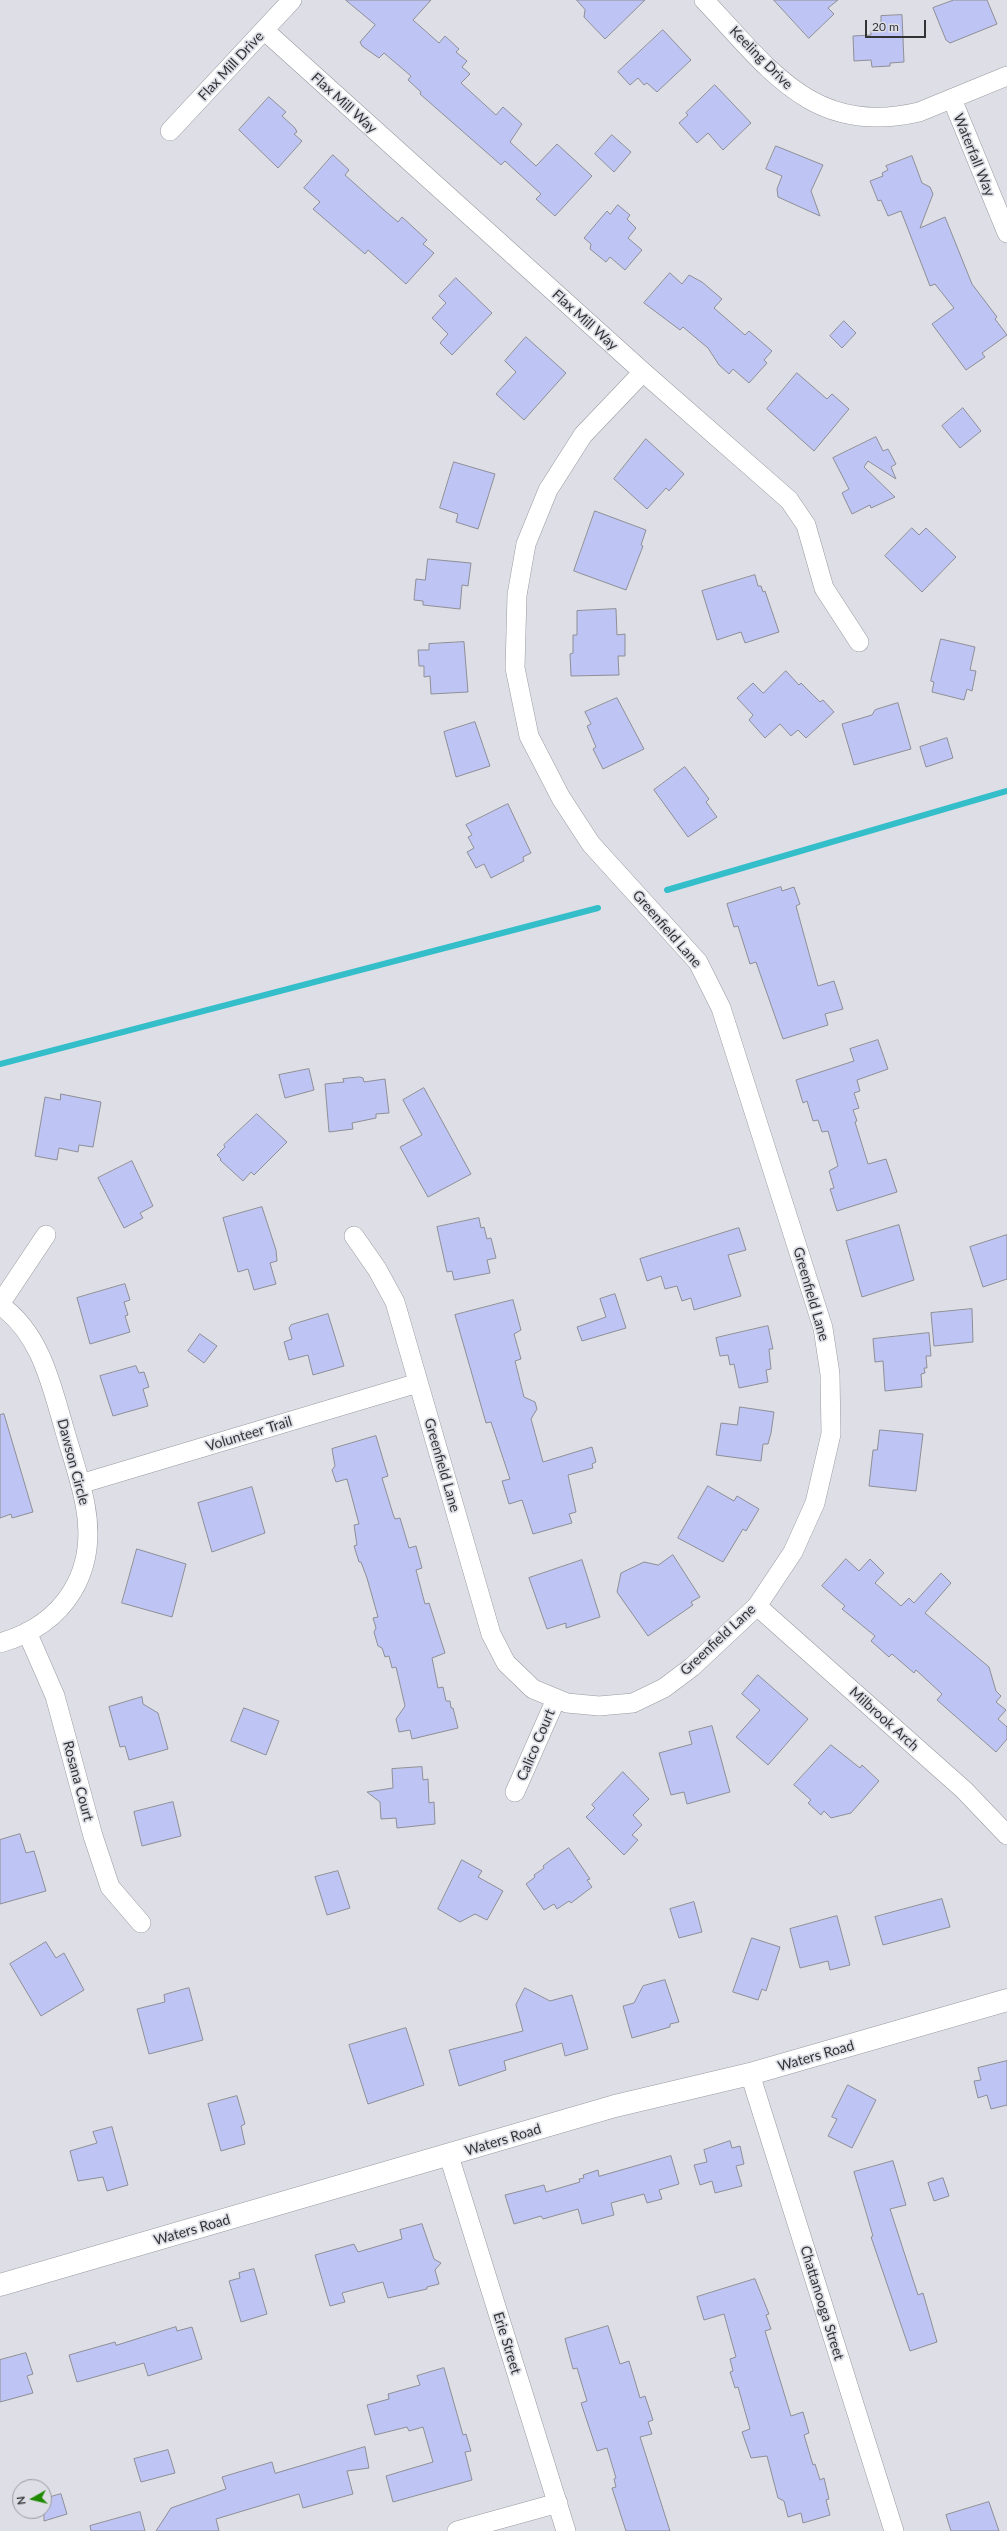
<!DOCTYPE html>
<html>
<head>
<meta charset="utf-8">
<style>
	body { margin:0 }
	#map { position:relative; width:1007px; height:2531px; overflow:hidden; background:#dddee6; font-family:Lato,sans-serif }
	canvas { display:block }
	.north { position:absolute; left:12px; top:2479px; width:40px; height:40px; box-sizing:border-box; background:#dddee6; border:1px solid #999a9f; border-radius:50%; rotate:262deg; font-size:11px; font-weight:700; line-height:16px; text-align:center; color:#323335 }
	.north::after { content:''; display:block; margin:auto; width:14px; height:18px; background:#1f8901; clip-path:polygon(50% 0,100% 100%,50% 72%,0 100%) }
	.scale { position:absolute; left:865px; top:20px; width:61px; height:18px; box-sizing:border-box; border:2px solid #323335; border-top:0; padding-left:5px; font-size:12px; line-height:14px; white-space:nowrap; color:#323335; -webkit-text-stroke:3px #dddee6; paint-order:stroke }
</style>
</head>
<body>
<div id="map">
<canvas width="1007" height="2531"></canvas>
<div class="north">N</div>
<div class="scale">20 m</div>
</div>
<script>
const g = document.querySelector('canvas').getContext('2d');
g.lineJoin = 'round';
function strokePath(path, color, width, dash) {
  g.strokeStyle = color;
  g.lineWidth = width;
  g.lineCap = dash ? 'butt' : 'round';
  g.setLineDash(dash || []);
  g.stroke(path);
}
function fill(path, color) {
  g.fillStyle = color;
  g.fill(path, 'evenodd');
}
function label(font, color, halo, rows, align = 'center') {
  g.font = font + ' Lato,sans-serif';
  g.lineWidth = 3.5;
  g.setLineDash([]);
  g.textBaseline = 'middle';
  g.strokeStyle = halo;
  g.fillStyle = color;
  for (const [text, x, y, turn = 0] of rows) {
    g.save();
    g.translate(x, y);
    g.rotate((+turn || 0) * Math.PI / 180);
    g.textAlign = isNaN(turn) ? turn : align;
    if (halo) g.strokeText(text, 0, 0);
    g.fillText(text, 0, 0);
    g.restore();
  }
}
strokePath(new Path2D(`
	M667,890L1007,791
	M0,1064L598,908`), '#34bec9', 6);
const building = new Path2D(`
	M346,0H431L413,20L439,43L445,36L459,49L456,52L467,61L462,67L470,74L461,83L496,115L503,107L522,124L510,142L536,166L557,144L592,176L555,216L536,199L541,194L505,161L501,165L420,94L421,92L408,80L411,76L384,53L379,58L362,46L360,42L375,25Z
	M577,0H645L605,39L584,17L585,10Z
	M774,0H838L828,8L834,14L809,38Z
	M954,0H987L997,24L950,43L946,40L933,8Z
	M902,15L904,62L890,63V66L872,67L871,60L854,61L853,36L871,35V31L881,30V16Z
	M663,30L691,60L657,92L647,83L644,85L638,78L630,85L618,72Z
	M715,85L751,123L723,150L708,133L697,143L679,123L688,115L686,113Z
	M269,97L286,112L282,116L295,128L297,132L294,134L302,141L278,168L239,130Z
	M612,135L631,152L614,172L595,154Z
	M776,146L823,165L811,191L820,216L778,197L777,189L782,176L766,169Z
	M333,155L349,170L345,175L384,210L398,222L402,217L427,240L423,244L434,253L406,284L368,250L365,254L313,209L320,202L304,188Z
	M912,156L922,183L930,187L933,194L920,228L945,217L972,284L997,317L995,319L1007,335L982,353L985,357L966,370L932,324L954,308L935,284L930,286L901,211L888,216L881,200L878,201L870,181L883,176L882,173L888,170L886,166Z
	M618,205L630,215L627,219L636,228L628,238L642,250L625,270L610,257L606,262L590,249L591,244L584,238L607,211L610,214Z
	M670,273L682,284L689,275L702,282L722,299L714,308L745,335L749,331L772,351L764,360L767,363L749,383L733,369L729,374L719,365L708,348L683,327L680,330L644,303Z
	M456,278L492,313L452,355L440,343L448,334L432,318L446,303L439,296Z
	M844,321L856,333L842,348L830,336Z
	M526,337L566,373L524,420L496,394L516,372L505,361Z
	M797,373L827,399L832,394L849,409L814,451L767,409Z
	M963,408L981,431L960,448L942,426Z
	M876,437L883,451L888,449L896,464L891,467L896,479L868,461L864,467L895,497L871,508L870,505L852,514L842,493L849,489L833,458Z
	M646,439L684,474L669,491L666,488L647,509L614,479Z
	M454,462L495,474L478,529L456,522L458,514L440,508Z
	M595,511L646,530L641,545L643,546L626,590L574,571Z
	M912,528L919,535L926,528L956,557L922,592L885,556Z
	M428,559L471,563L468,586L462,585L460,609L423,605V601L414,600L416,579L425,580Z
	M755,575L758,586H761L763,592L765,591L779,632L745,643L741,632L717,640L702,591Z
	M616,609L617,635L625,634V656H618L619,675L571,676L570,654L573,653V635H577V611Z
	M941,639L975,647L970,670L976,671L972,691L967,689L964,700L932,692L934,682L931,681Z
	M464,642L468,692L431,694L430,676L424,677V666H419L418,650H429V644Z
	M786,671L799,685L801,683L820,702L823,700L834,712L806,738L798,730L791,736L780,724L765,738L749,720L753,715L737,698L753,683L763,693Z
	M617,698L644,749L603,769L593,749L596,747L587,726L591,724L585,712Z
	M898,703L911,749L854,765L842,724L872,715L875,710Z
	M475,722L490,766L456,777L444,732Z
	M947,738L953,758L926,767L920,747Z
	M685,767L709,799L706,802L717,817L688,837L654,790Z
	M508,804L531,853L523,857L524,861L491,878L484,864L476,868L467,852L474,848L468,837L472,835L466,825Z
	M781,887L782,891L794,887L800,904L796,906L818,986L834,981L843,1009L825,1014L828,1025L783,1039L756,962L750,964L738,926L734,927L727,904Z
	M878,1040L888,1069L857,1080L860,1091L854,1093L859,1108L853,1110L857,1121L855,1122L868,1164L886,1159L897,1192L837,1211L830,1189L834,1188L829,1171L838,1166L828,1131L822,1132L818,1120L813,1121L807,1101L803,1103L796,1080L854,1061L850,1049Z
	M309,1069L314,1090L285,1098L279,1075Z
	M360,1077L363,1078L364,1082L385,1079L389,1113L376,1114V1118L352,1123L353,1129L329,1132L325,1084L344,1082L343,1079Z
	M424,1088L471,1174L428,1197L400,1147L422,1135L403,1100Z
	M61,1094L101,1102L93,1147L79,1145L78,1152L59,1148L57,1160L35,1156L45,1097L60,1100Z
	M257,1114L287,1142L254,1175L251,1172L243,1181L220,1160L221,1159L217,1155L225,1147L224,1145Z
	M132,1161L153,1206L140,1213L143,1218L124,1228L98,1178Z
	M262,1207L276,1250L277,1261L270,1263L276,1284L254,1290L248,1269L238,1272L223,1218Z
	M479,1218L481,1228L484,1227L487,1239L491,1238L496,1258L487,1260L490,1273L454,1280L452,1271L447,1272L437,1227Z
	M899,1225L914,1280L862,1297L846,1241Z
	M739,1228L746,1250L728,1255L741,1296L694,1310L691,1298L682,1301L677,1286L665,1289L661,1276L647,1281L640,1259Z
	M1007,1235V1279L983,1287L970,1247Z
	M125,1284L130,1300L124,1302L128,1315L125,1316L130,1332L90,1344L77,1298Z
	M615,1294L626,1328L582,1341L577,1327L606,1317L600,1299Z
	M513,1300L521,1330L514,1334L521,1359L515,1361L524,1397L535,1402L537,1409L531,1419L543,1462L592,1447L596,1462L592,1464L593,1468L568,1475L576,1512L569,1514L572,1523L533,1534L522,1500L509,1504L502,1481L510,1479L491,1422L486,1423L455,1315Z
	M972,1309L973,1342L934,1346L931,1313Z
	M328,1314L344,1366L313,1375L308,1355L289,1360L284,1342L292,1339L289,1328L291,1325Z
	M768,1326L773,1349H769L771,1369L766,1370L768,1382L739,1388L734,1364L730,1365L728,1355L720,1356L716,1338Z
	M929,1333L931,1356H926L927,1368H924L925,1373L921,1374L922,1387L885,1391L883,1361L875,1362L873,1339Z
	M200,1334L217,1346L204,1363L188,1351Z
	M136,1366L139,1373L144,1372L149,1387L143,1389L148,1406L113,1416L100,1376Z
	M740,1407L774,1412L771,1433L768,1444H763L761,1461L716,1455L721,1423L737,1425Z
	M4,1414L33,1512L12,1518L11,1514L0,1518V1415Z
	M880,1430L923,1434L916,1491L869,1486L873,1450H877Z
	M376,1436L388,1476L382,1478L393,1514L395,1519L400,1518L409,1548L416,1546L422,1568L416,1570L425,1604L429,1603L445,1653L432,1658L438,1688L443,1687L446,1701H450L451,1708H453L458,1728L412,1739L410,1730L399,1732L396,1719L405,1706L396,1667L392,1668L389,1656L385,1657L382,1648L378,1646L374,1632L376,1628L373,1618L378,1617L367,1578L361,1562H359L354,1546L357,1545L354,1525L359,1524L347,1479L336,1482L332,1470L335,1466L332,1449Z
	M708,1486L734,1501L737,1496L759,1509L746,1531L743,1529L723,1562L678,1538Z
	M252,1487L265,1533L212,1552L198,1503Z
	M137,1549L186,1564L172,1617L122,1603Z
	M673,1555L700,1597L691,1602L693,1605L648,1636L617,1592L621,1573L644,1562L658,1565Z
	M846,1559L859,1571L870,1559L884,1573L875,1583L901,1606L909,1598L914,1603L941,1573L951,1583L925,1613L989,1667L996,1691L1001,1696L996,1702L1006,1710L998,1719L1007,1727V1739L996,1752L937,1700L942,1694L916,1670L914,1673L892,1654L889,1657L871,1641L875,1636L842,1609L845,1606L822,1586Z
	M582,1560L600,1617L566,1628V1623L547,1629L529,1578Z
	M758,1675L808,1719L768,1765L736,1737L760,1710L742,1694Z
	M142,1697L143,1704L158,1713L168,1749L129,1760L125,1746L120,1747L109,1707Z
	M244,1708L279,1721L266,1755L231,1741Z
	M712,1726L730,1792L687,1804L684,1792L671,1795L659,1753L692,1744L689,1732Z
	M831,1745L860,1768L862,1765L879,1781L851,1813L831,1818L824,1811L821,1815L808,1803L811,1800L794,1785Z
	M422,1767L423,1780L428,1779L429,1803L434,1802L435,1824L397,1828L396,1818L381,1819L380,1802L367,1792L393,1788L392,1769Z
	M623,1772L649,1799L633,1815L642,1825L632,1835L638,1840L624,1855L586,1817L595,1808L592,1805Z
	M173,1802L181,1836L142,1846L134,1812Z
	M20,1834L26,1853L34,1851L46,1891L0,1904V1840Z
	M569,1848L590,1879L587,1880L592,1887L571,1903L569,1901L557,1909L554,1904L544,1910L526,1884L535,1877L534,1875L544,1868L543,1866L548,1862Z
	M462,1860L482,1871L478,1877L503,1891L487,1920L475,1914L460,1922L438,1909Z
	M338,1871L350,1908L327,1915L315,1877Z
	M942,1899L950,1927L883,1945L875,1917Z
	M694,1902L702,1932L679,1938L670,1909Z
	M837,1916L850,1965L830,1970L828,1961L800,1968L790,1929Z
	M752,1938L780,1947L766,1991L762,1989L758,2000L733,1992Z
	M46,1942L56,1958L64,1953L84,1990L41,2016L10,1964Z
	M665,1980L679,2022L670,2024V2027L632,2038L623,2006L634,2003L643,1986Z
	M189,1988L203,2040L149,2054L137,2009L165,2002L164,1995Z
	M525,1988L550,2001L572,1995L588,2049L565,2056L562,2043L504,2061L506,2070L459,2086L449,2050L523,2031L516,2005Z
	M406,2028L424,2085L368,2104L349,2045Z
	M1007,2061V2105L991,2109L987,2095L978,2098L974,2081L981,2080L978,2068Z
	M848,2085L876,2100L852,2148L828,2136L837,2119L832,2117Z
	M237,2096L245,2124L241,2126L245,2144L221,2151L208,2104Z
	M112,2127L128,2185L107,2191L103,2177L78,2181L70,2151L97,2143L93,2132Z
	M730,2141L732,2148L740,2146L744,2164L736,2166L742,2186L715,2193L712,2181L700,2185L694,2165L707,2162L704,2150Z
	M671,2156L679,2184L659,2190L662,2199L647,2203L644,2194L611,2203L614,2215L582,2224L578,2209L543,2219L541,2216L514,2224L505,2195L544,2185L546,2192L580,2182L579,2179L584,2178L583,2175L598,2170L599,2176Z
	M893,2161L906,2205L890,2209L918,2295L923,2293L937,2342L910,2351L871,2237L873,2236L854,2172Z
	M943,2178L949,2196L934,2201L928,2183Z
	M422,2224L434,2259L441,2263L435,2270L439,2284L427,2287V2289L388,2298L383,2282L342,2293L345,2302L330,2306L315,2255L354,2244L358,2252L402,2239L400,2230Z
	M254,2269L267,2314L241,2322L229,2281L240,2278L239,2273Z
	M755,2279L769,2314L766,2315L771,2329L765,2331L791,2416L803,2412L809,2433L804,2435L813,2465L815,2464L820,2480L824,2478L829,2499L826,2500L830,2515L803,2523L801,2513L788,2517L784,2501L778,2498L767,2456L751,2458L742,2432L750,2429L738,2387L735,2388L730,2372L733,2371L730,2359L736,2357L724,2314L704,2320L697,2297Z
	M608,2326L620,2364L629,2361L640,2398L645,2396L653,2420L648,2422L652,2434L640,2437L670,2531H626L612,2488L616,2487L614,2479L616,2478L607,2448L597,2451L581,2403L587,2401L577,2368L573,2369L565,2339Z
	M176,2327L177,2331L192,2327L202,2359L148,2376L144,2363L77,2382L69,2355L115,2342L116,2345Z
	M26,2353L33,2374L27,2376L33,2393L0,2402V2360Z
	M444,2368L463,2435L466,2434L471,2451L465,2452L472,2480L393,2502L386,2476L433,2462L423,2427L409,2431L407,2427L375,2435L367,2405L389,2399L388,2394L420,2385L417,2376Z
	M365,2447L369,2468L347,2471L353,2494L303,2508L299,2494L216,2519L219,2531H156L171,2508L226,2489L222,2477L272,2462L275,2473Z
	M168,2450L175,2473L141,2482L134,2459Z
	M61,2494L67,2514L44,2521V2499Z
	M989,2502L999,2531H951L946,2515Z
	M140,2512L145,2531H91L90,2526Z`);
fill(building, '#bec4f4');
strokePath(building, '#8e8f96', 1);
const minor = new Path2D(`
	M704,0C769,68 812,137 919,112L1007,76
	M264,30L643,372L789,500L806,525L824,588L859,642
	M952,99L1007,233
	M170,131L292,0
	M354,1236L377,1269L395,1302L491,1634L506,1663L533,1689L567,1703L599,1706L633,1703L664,1688L692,1667L757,1606L793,1552L815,1503L831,1434L830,1374L823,1328L721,1008L698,962L591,844L561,798L529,736L515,668L517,595L526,544L548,490L583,435L643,372
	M0,1304L46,1235
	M0,1305C40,1333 51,1383 64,1428C71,1453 80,1478 85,1504C98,1571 66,1624 0,1643
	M80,1484L418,1383
	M757,1606L964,1790L1007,1835
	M27,1632L55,1696L93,1836L110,1887L141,1923
	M515,1792L556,1699
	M750,2074L894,2531
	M449,2156L566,2531
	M457,2531L558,2503`);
const tertiary = new Path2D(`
	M0,2285L615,2106L750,2074L1007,2000`);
strokePath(minor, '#999aa1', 20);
strokePath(tertiary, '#999aa1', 23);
strokePath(minor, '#fff', 19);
strokePath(tertiary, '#fff', 22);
label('14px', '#323335', '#dddee6', [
	["Keeling Drive",761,58,45],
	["Flax Mill Drive",231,66,-47],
	["Flax Mill Way",344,103,42],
	["Waterfall Way",974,155,68],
	["Flax Mill Way",585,320,42],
	["Greenfield Lane",667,929,49],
	["Greenfield Lane",811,1294,74],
	["Volunteer Trail",249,1434,-17],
	["Dawson Circle",73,1462,75],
	["Greenfield Lane",442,1465,74],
	["Greenfield Lane",718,1640,-43],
	["Milbrook Arch",884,1719,42],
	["Calico Court",536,1745,-67],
	["Rosana Court",78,1781,75],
	["Waters Road",816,2056,-16],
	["Waters Road",503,2140,-17],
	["Waters Road",192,2230,-16],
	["Chattanooga Street",822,2303,73],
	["Erie Street",507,2343,73]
]);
</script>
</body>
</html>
